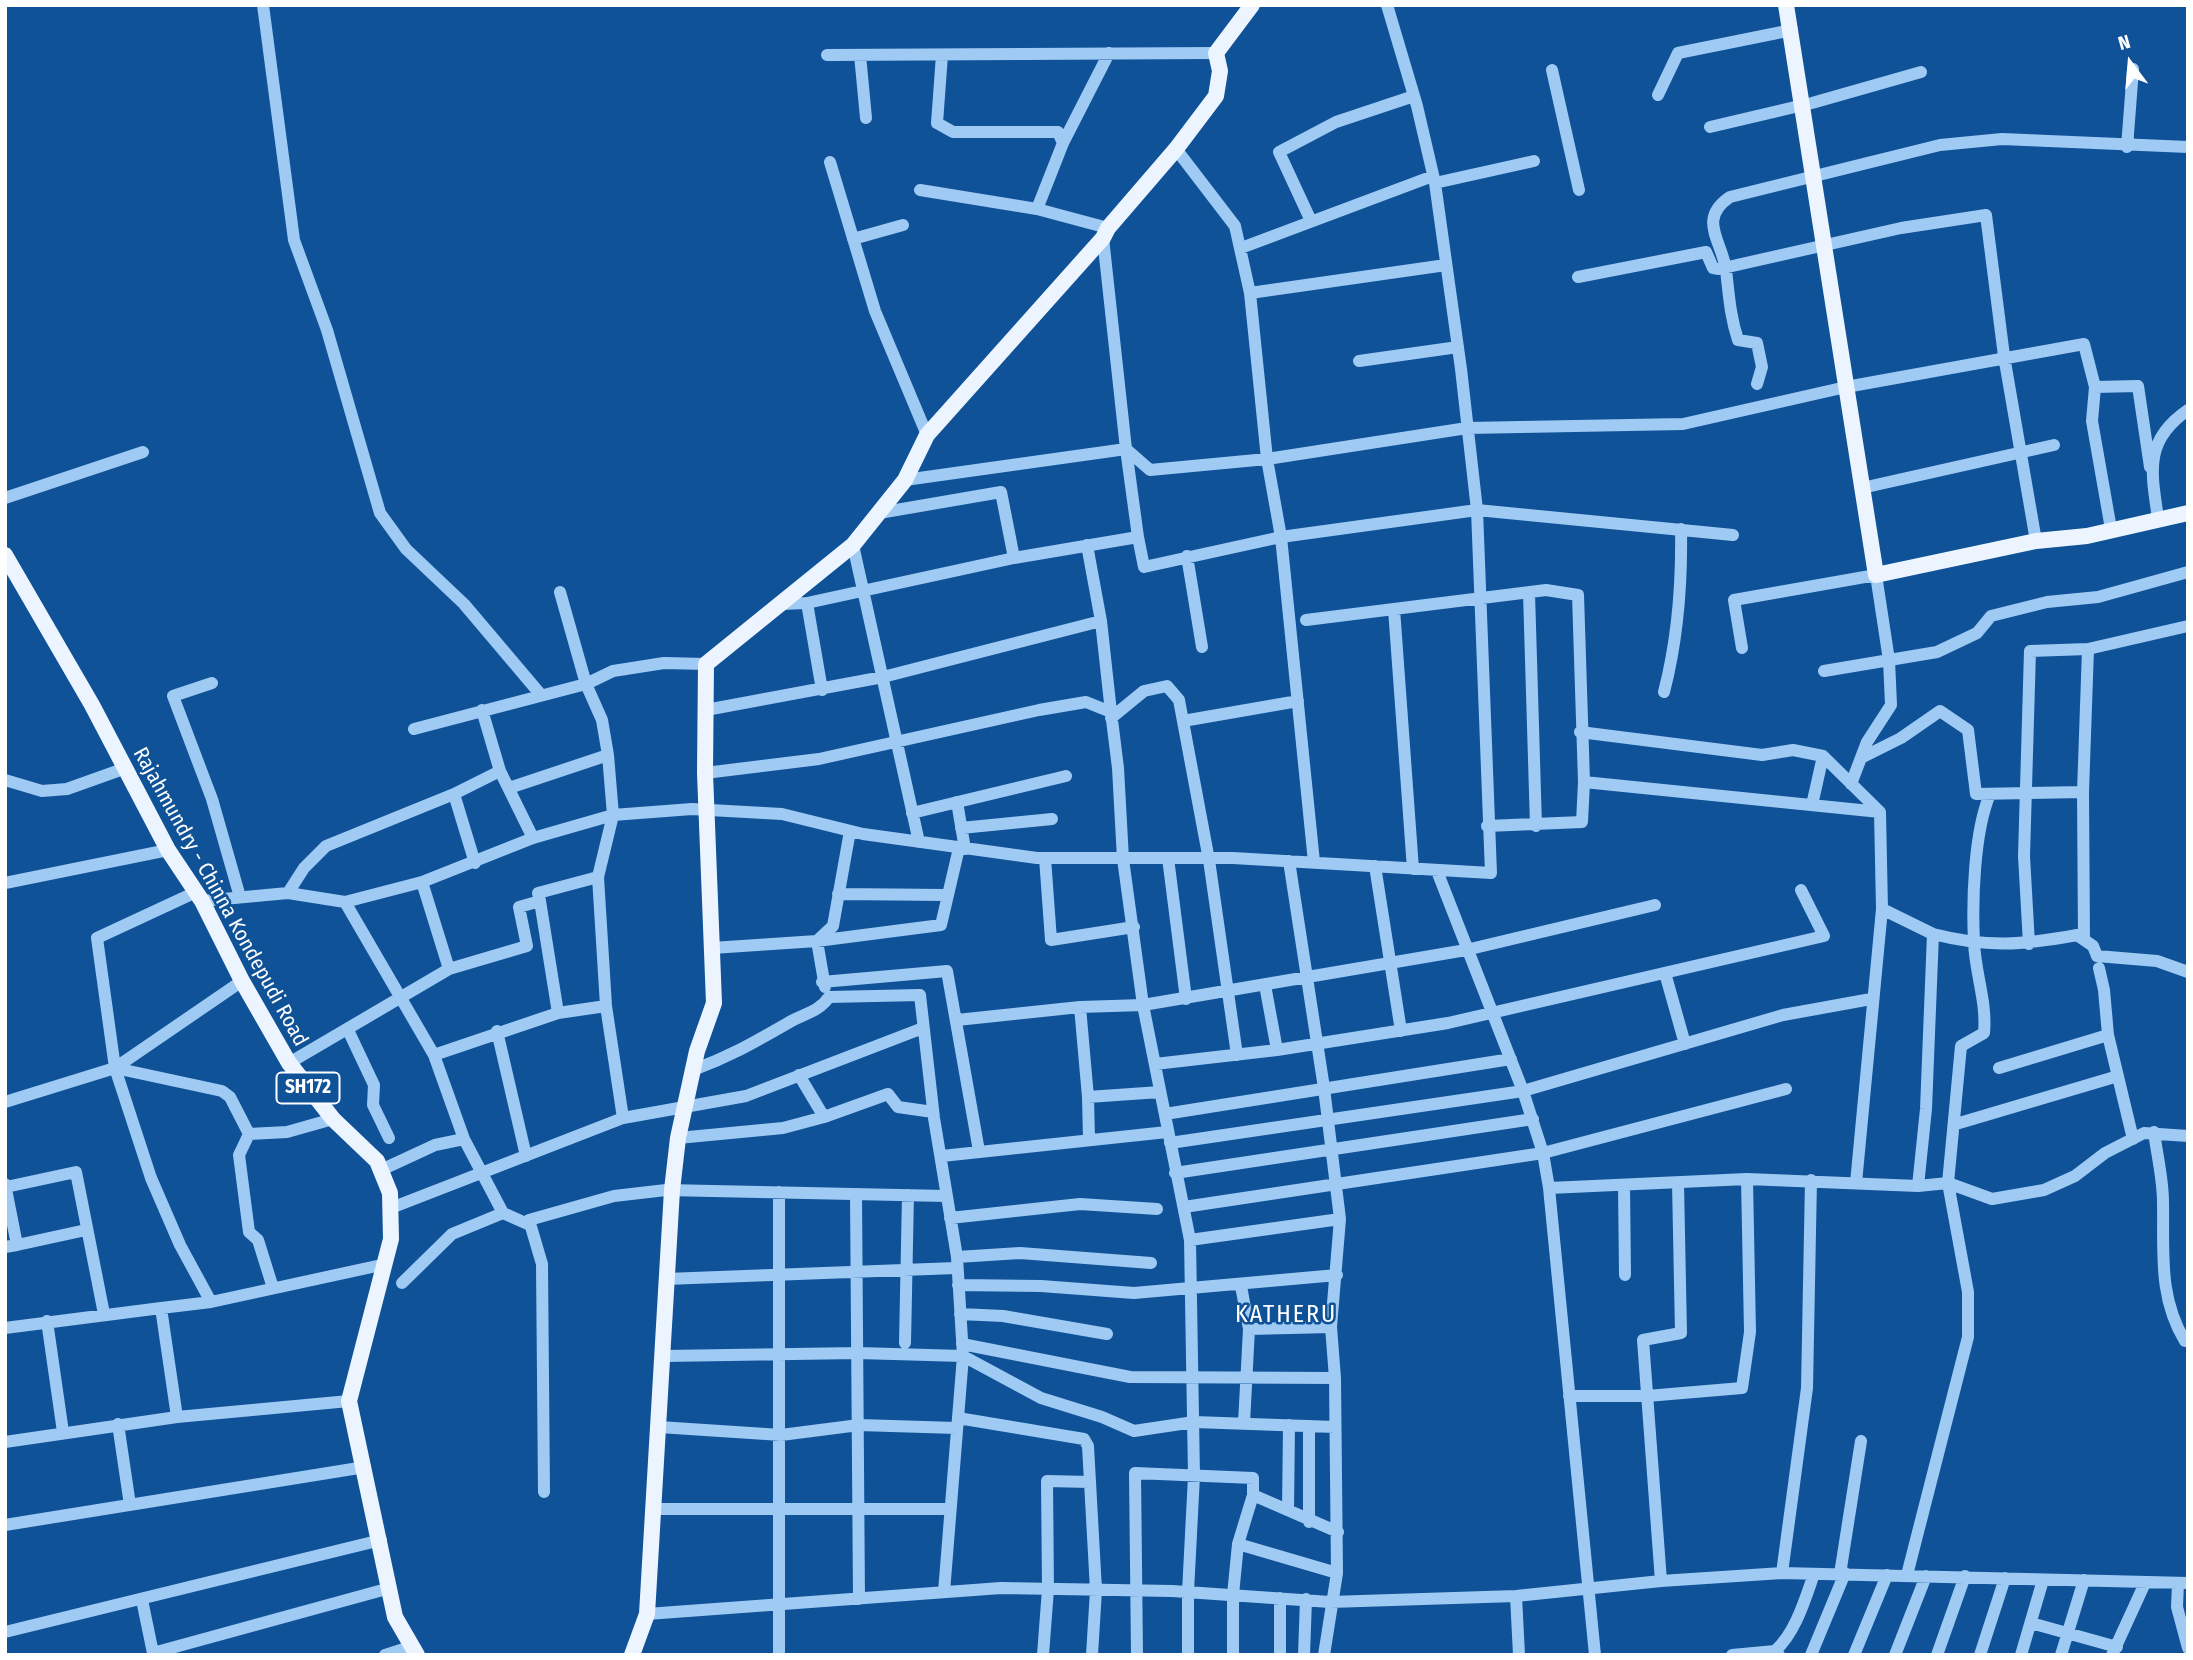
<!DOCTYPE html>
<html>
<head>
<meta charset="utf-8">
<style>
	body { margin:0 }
	#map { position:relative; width:2193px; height:1660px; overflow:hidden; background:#0f5297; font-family:"Fira Sans Condensed",sans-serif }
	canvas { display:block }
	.frame { position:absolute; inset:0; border:7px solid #fff; pointer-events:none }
	.north { position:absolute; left:2095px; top:28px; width:70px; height:70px; -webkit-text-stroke:5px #0f5297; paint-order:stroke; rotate:344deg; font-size:19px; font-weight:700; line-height:28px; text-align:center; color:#fff }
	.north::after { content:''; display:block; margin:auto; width:24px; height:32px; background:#fff; clip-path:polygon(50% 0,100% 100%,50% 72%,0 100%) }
</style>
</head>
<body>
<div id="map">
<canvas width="2193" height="1660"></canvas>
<div class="frame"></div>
<div class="north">N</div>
</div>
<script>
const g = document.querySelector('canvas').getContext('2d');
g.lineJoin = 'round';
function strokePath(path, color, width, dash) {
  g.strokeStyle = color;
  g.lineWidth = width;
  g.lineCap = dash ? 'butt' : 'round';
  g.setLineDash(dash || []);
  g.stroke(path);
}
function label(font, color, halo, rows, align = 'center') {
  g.font = font + ' "Fira Sans Condensed",sans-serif';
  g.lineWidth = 5;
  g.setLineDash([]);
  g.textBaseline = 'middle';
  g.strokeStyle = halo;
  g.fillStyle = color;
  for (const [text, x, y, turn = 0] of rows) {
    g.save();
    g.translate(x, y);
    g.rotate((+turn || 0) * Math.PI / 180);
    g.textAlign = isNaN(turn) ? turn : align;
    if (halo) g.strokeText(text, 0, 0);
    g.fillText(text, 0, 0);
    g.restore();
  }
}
strokePath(new Path2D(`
	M263,5L294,240L327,330L380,513L406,549L464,604L541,695
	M827,55L1216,53
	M860,55L866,118
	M942,55L937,123L953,132H1058L1063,143
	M1552,70L1579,190
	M1658,95L1678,53L1792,30
	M1710,127L1812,103L1921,72
	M2127,147L2133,69
	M1176,149L1235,226L1250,293L1267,459L1467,428L1683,424L1846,387L2084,344L2095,387L2092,421L2111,529
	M830,162L875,311L927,435
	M1435,183L1534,161
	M920,190L1037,209
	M1311,221L1279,152L1336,122L1414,96
	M1108,228L1037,209L1063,143L1109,53
	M853,239L903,225
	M1241,248L1433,176
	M1578,277L1706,252L1713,268L1719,269L1901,228L1986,215L2004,356L2036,541
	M1250,293L1446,265
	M1359,361L1458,347
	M1757,384L1762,367L1757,343L1738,340C1730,316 1729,295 1726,270C1722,241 1697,219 1730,197L1940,145L2002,139L2188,147
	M2095,387L2138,386L2150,467
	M905,480L1126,449L1103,238
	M1862,488L2054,445
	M5,498L143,452
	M879,513L1001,492L1014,558
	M2158,518C2151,471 2144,440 2188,410
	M1138,537L1144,567L1281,537L1477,510L1733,535
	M853,545L919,842
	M1187,556L1202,647
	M560,592L586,684L602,720L608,755L613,815L598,877L606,1006L623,1118
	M1529,593L1536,826
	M807,603L822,690
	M780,604L807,603L1014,558L1138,537L1126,449L1150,470L1267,459L1281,537L1314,862
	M1394,609L1413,869
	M1306,620L1546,590L1578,595L1584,782L1582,822L1487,826
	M1101,621L1111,712
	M1742,648L1734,600L1876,575L1889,660L1891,705L1867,742L1851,784
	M2088,649L2188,626
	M1824,671L1937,652L1977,633L1991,616L2047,602L2098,597L2188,572
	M212,683L173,696L212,799L240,897
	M1664,692C1678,638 1682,584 1681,529
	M482,710L500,771
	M706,710L883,677L1101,621L1087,545
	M1111,718L1144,691L1167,686L1179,700L1209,860L1237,1055
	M1183,721L1298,701
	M414,729L586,684L613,671L664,663L706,664
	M1580,732L1762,755L1793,750L1823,756L1880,812L1882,909L1856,1183
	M1861,758L1901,738L1940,711L1968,730L1976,794L2083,792
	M705,773L819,759L1039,710L1086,702L1111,712L1118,768L1123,859L1143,1005L1190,1240L1194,1476L1188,1592V1655
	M5,780L42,791L67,789L123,769
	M1584,782L1880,812
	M509,788L608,755
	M454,794L475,863
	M1990,794C1974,832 1972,900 1974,942C1975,973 1987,1001 1984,1033L1961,1046L1948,1183L1992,1199L2044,1190L2075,1176L2105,1153L2144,1133L2188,1136
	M957,802L965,849
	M1812,805L1823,756
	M912,813L1066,776
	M961,828L1052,819
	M1045,858L1051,940L1134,927
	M1168,858L1186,999
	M1289,861L1324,1088L1340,1219L1331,1327L1335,1378L1337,1573L1324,1655
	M1375,866L1401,1031
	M1437,871L1523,1091L1543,1153L1549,1188
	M422,882L449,969
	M5,883L168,850
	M288,893L304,868L326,846L454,794L500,771L533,838
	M838,894L947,895
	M202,901L288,893L345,902L422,882L533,838L613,815L692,809L782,814L863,834L1037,858H1233L1491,873L1477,510L1461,369L1435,183L1417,106L1387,5
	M540,901L558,1013
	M345,902L434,1055L464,1139L503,1213L530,1225
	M1882,909L1933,934L1926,1109L1918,1186
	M1933,934C1988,948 2022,945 2077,935L2093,946L2097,956L2157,961L2188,972
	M2029,944L2024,856L2030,651L2088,649L2083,792L2084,940
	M712,948L817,941L941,925L959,848
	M2099,968L2104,990L2108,1035L2133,1139
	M1665,973L1685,1044
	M822,982L947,971L979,1151
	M1265,985L1277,1050
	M825,987L817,941L833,926L850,831
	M957,1020L1080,1007
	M348,1030L374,1085L373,1105L389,1138
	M497,1031L526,1156
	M434,1055L558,1013L606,1006
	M289,1063L449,969L527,946L519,907L540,901L538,893L598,877
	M1155,1064L1277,1050L1448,1023L1824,936L1801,890
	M115,1068L97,938L196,892
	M1999,1068L2108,1035
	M693,1070C731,1056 753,1043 788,1023C803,1014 819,1012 829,997L920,995L934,1118L957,1257L963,1356L944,1592
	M799,1075L824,1117
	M1088,1097L1160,1092
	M5,1102L115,1068L242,981
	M1165,1114L1511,1059
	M1956,1124L2118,1076
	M2154,1132C2157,1155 2163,1179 2163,1202C2164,1251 2158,1297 2185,1341L2188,1340
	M249,1134L287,1132L333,1119
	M678,1138L783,1128L824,1117L888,1094L898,1107L933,1112
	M1089,1139L1088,1097L1080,1007L1143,1005L1466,950L1655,905
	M1170,1143L1523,1091L1783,1015L1871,999
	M942,1156L1167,1132
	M381,1170L435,1145L464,1139
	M1175,1173L1533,1119
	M5,1184L17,1245L5,1247
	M1624,1185L1625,1275
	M6,1187L76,1172L104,1314
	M856,1194L859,1599
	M1184,1207L1543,1153L1786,1089
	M391,1208L623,1118L746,1096L923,1028
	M950,1218L1080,1204L1157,1209
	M1190,1240L1340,1219
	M17,1245L86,1230
	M957,1257L1020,1253L1151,1263
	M666,1279L956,1268
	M402,1283L452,1234L503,1213
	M958,1285L1041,1286L1134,1293L1337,1275
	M1241,1286L1249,1329L1244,1423
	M211,1302L386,1264
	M161,1308L211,1302L180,1245L151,1178L115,1068L222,1091L230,1097L249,1134L239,1155L249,1232L258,1240L273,1288
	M960,1314L1003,1316L1107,1334
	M47,1321L63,1432
	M5,1328L161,1308L177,1417
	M1249,1329L1331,1327
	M905,1343L908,1195
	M962,1344L1130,1377L1335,1378
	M664,1356L858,1353L963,1356L1041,1398L1102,1417L1134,1431L1194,1422L1335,1427
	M1569,1396H1647L1742,1388L1750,1332L1747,1179
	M958,1418L1084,1439L1088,1446L1096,1590L1092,1655
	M118,1424L130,1505
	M659,1427L781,1435L859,1425L956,1428
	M5,1442L177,1417L349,1401
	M544,1492L542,1264L529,1220L614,1196L666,1190L946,1196
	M654,1509H950
	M1288,1510L1289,1425
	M1309,1522V1426
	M5,1525L365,1467
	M1238,1544L1337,1573
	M1782,1573L1807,1388L1811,1180
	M1840,1574L1861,1441
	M1661,1581L1643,1340L1681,1333L1678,1183
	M2178,1583L2177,1607L2188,1648
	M1516,1596L1519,1655
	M1280,1598V1655
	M142,1600L153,1653L390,1588
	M647,1614L1001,1588L1172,1591L1330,1602L1516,1596L1661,1581L1782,1573L2188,1583
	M2031,1623L2117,1647
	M5,1632L381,1540
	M1775,1651C1796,1632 1805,1599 1814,1574
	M385,1655L410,1647
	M779,1655V1192
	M1043,1655L1048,1589L1047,1481L1090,1482
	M1137,1655L1135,1473L1253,1478V1495L1338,1532
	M1233,1655V1595L1238,1544L1253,1495
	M1304,1655L1306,1599
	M1595,1655L1549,1188L1747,1179L1918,1186L1948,1183L1968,1292V1337L1907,1575
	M1732,1655L1775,1651L1779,1655
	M1811,1655L1845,1573
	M1854,1655L1887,1575
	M1895,1655L1926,1576
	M1937,1655L1965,1576
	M1980,1655L2005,1578
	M2021,1655L2043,1580
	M2061,1655L2084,1580
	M2112,1655L2145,1583`), '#9fcaf4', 12);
strokePath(new Path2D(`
	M1786,5L1876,575L2036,541L2087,536L2188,513
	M5,555L92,705L168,850L202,901L242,981L289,1063L333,1119L377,1161L390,1193L391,1239L349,1401L395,1617L417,1655
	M632,1655L647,1614L672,1190L678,1138L697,1051L714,1003L705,773L706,664L853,545L905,480L927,435L1103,238L1108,228L1176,149L1216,96L1220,71L1216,53L1252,5`), '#ecf5ff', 16);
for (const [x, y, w] of [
	[308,1088,63]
]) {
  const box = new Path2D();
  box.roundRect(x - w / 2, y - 15.5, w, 31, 5);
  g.fillStyle = '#0f5297';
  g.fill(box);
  strokePath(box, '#fff', 2);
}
label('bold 19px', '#fff', null, [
	["SH172",308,1088]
]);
label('21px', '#fff', '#0f5297', [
	["Rajahmundry - Chinna Kondepudi Road",220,897,61]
]);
g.letterSpacing = '2px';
label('24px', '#fff', '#0f5297', [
	["KATHERU",1286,1315]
]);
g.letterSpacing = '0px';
</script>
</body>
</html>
